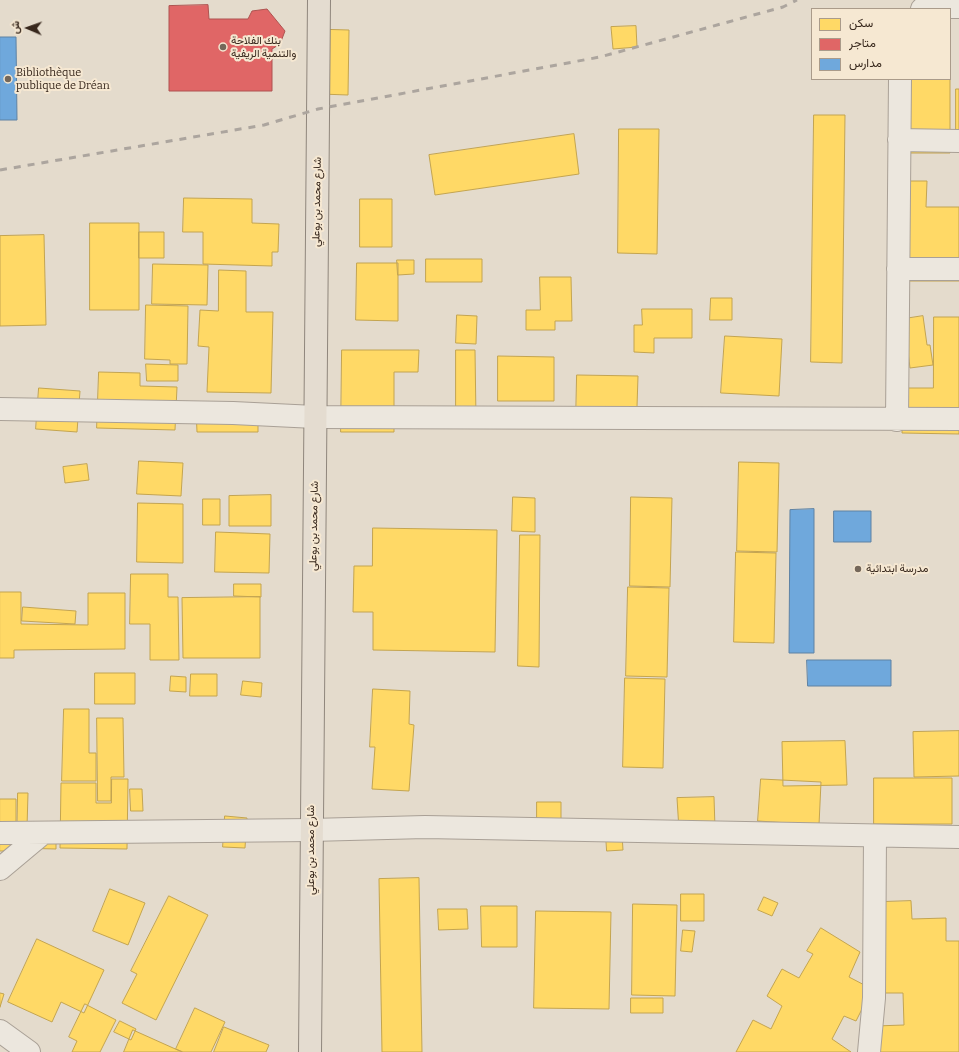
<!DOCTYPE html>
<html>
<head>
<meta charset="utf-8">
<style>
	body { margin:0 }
	#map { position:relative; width:959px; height:1052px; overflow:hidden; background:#e4dbcc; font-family:Bitter,Vazirmatn,serif }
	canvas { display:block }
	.legend { position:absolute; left:811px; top:8px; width:140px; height:72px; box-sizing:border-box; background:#f6e8d2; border:1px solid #aa9b8a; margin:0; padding:5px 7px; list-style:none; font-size:12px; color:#38281d }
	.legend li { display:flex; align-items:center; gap:8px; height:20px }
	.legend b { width:20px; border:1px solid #aa9b8a }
	.north { position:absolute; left:8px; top:8px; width:40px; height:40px; -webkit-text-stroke:3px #f6e8d2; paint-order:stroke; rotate:272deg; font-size:11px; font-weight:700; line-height:16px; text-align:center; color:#38281d }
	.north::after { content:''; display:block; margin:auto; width:14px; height:18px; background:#38281d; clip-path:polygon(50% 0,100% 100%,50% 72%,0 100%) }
</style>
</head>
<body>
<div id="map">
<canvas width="959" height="1052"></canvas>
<ul class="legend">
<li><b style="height:11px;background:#ffd966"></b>سكن</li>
<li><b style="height:11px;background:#e06666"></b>متاجر</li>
<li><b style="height:11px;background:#6fa8dc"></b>مدارس</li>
</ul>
<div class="north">ش</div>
</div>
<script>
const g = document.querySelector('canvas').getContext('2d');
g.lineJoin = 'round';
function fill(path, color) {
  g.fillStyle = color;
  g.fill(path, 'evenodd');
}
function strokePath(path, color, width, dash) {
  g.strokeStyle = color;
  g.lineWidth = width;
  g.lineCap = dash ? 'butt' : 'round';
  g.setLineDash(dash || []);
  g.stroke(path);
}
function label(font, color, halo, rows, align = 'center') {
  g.font = font + ' Bitter,Vazirmatn,serif';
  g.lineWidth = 4;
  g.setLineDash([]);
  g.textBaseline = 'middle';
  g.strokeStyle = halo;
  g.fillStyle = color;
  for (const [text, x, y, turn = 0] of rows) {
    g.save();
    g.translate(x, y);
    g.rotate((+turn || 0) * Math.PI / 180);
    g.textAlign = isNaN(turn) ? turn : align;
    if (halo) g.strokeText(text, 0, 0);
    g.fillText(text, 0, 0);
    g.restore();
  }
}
const homes = new Path2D(`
	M636,26L637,47L613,49L611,27Z
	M314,29L349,30L348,95L320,94Z
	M950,44V153H906L907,79H950Z
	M956,89H959V141H956Z
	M814,115H845L842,363L811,362Z
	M619,129H659L657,254L618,253Z
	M574,134L579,174L435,195L429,155Z
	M909,181H927L926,207H959V281H909Z
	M184,198L252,199V223L279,224L278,252H272V266L203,264V232H183Z
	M360,199H392V247H360Z
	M90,223H139V310H90Z
	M139,232H164V258H139Z
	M44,235L46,325L0,326V236Z
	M426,259H482V282H426Z
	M397,260H414V274L398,275Z
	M357,263H398V321L356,320Z
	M153,264L208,265L207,305L152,304Z
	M219,270L246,271V312H273L271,393L207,392L209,347L198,346L200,310L218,311Z
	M540,277H571L572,321H555V330H526V310H540Z
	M711,298H732V320H710Z
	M146,305L188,306L187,364H170V360L145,359Z
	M642,309H692V338H654V353L634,352V325H642Z
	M457,315L477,316L476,344L456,343Z
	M923,316L927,345H930L933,365L910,368L904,319Z
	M934,317H959V434L902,433L904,388H933Z
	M725,336L782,339L779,396L721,393Z
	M342,350H419L418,372H394V432H341Z
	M456,350H475L476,419H456Z
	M498,356L554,357V401H498Z
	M146,364L178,365V381H147Z
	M99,372L140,373V386L177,387L175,430L97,428Z
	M577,375L638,376L637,407H627V422L576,421Z
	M39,388L80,391L77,432L36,429Z
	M258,409V432H197L196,410Z
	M139,461L183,463L181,496L137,494Z
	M739,462L779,463L777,552L737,551Z
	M87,464L89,480L65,483L63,467Z
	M271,495V526H229V496Z
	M513,497L535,498V532L512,531Z
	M631,497L672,498L670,587L630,586Z
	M203,499H220V525H203Z
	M138,503L183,504V563L137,562Z
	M373,528L497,530L495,652L373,650V612H353L354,566H372Z
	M216,532L270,534L269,573L215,572Z
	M520,535H540L539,667L518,666Z
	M736,552L776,553L774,643L734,642Z
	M131,574H168V597H178L179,660H150V624H130Z
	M234,584H261V597L234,596Z
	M628,587L669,588L667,677L626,676Z
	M0,592H21V624L88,625V593H125V649L14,650V658H0Z
	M260,597V658H183L182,598Z
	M23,607L76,611L75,624L22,621Z
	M95,673H135V704H95Z
	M191,674H217V696H190Z
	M171,676L186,677V692L170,691Z
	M625,678L665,679L663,768L623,767Z
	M243,681L262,683L261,697L241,695Z
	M373,689L410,691L409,724L414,725L409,791L372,789L375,747H370Z
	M64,709H89V753H96V781H62Z
	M97,718H123L124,777H111V801H98Z
	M959,731V776L914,777L913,732Z
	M845,741L847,785L783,786L782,742Z
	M874,778H952V824H874Z
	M112,779H128L127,849L60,848L61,783H96V803H111Z
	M761,779L821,782L819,825L758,821Z
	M130,789H142L143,811H131Z
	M18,793H28L27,828H56V849L17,848Z
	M714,797L715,828L679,830L677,798Z
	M0,799H16V851H0Z
	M537,802H561V826H537Z
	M225,816L247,818L245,848L223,847Z
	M606,835H622L623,850L607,851Z
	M419,878L422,1052H382L379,879Z
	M110,889L145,903L128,945L93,931Z
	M681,894H704V921H681Z
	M169,896L208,915L156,1020L122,1003L137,974L131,971Z
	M764,897L778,903L772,916L758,910Z
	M911,901L912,919L946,918V941H959V1052H875V1026L904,1025L903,993H885L882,902Z
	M633,904L677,905L675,996L632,995Z
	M481,906H517V947H482Z
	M438,909H467L468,929L439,930Z
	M536,911L611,912L609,1009L534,1008Z
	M821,928L860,952L849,977L872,989L856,1021L844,1016L832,1039L851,1052H736L753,1020L771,1029L782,1006L767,996L782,969L799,978L813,954L807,951Z
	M683,930L695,931L692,952L681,951Z
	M37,939L104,970L84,1013L61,1002L52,1022L8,1002Z
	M0,993L4,994L0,1007Z
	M631,998H663V1013H631Z
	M85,1004L116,1020L100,1052H72L77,1041L69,1037Z
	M195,1008L225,1022L211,1052H183L176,1049Z
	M120,1021L136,1029L131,1040L114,1032Z
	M224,1027L269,1045L266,1052H214Z
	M133,1030L182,1052H124Z`);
fill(homes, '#ffd966');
strokePath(homes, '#c3a450', 1);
const shops = new Path2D(`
	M208,5L209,19H248L252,11L267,9L285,31L280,44L272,49V91H169V6Z`);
fill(shops, '#e06666');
strokePath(shops, '#ae5350', 1);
const schools = new Path2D(`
	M0,37H16L17,120H0Z
	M814,509V653H789L790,510Z
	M834,511H871V542H834Z
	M807,660H891V686H808Z`);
fill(schools, '#6fa8dc');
strokePath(schools, '#5e82a3', 1);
const street = new Path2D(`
	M922,9L925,7H959
	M899,140L959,141
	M898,269H959
	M0,409L233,413L315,417L959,419
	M897,420L900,79
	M0,833L311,830L425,827L959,837
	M0,869L43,833
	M0,1031L29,1052
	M869,1052L874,998L875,836`);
const primary = new Path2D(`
	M310,1052L319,0`);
strokePath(street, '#a9a096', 24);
strokePath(primary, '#8f867c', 24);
strokePath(street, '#ece7de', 22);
strokePath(primary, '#e4dcd0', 22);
strokePath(new Path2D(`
	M0,170L264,125L318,109L600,57L783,7L797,0`), '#aca59e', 3, [7, 7]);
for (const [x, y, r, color] of [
	[223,47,4,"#74675a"],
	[8,79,4,"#74675a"],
	[858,569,4,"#74675a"]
]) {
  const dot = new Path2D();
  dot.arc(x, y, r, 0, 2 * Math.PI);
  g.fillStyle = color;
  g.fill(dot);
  strokePath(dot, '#f6e8d2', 1.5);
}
label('11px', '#38281d', '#f6e8d2', [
	["بنك الفلاحة",231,41],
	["والتنمية الريفية",231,54],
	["Bibliothèque",16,73],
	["publique de Dréan",16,86],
	["مدرسة ابتدائية",866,569]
], 'left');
label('11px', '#38281d', '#f6e8d2', [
	["شارع محمد بن بوعلي",317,202,-89],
	["شارع محمد بن بوعلي",314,526,-89],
	["شارع محمد بن بوعلي",311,850,-90]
]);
</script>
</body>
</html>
